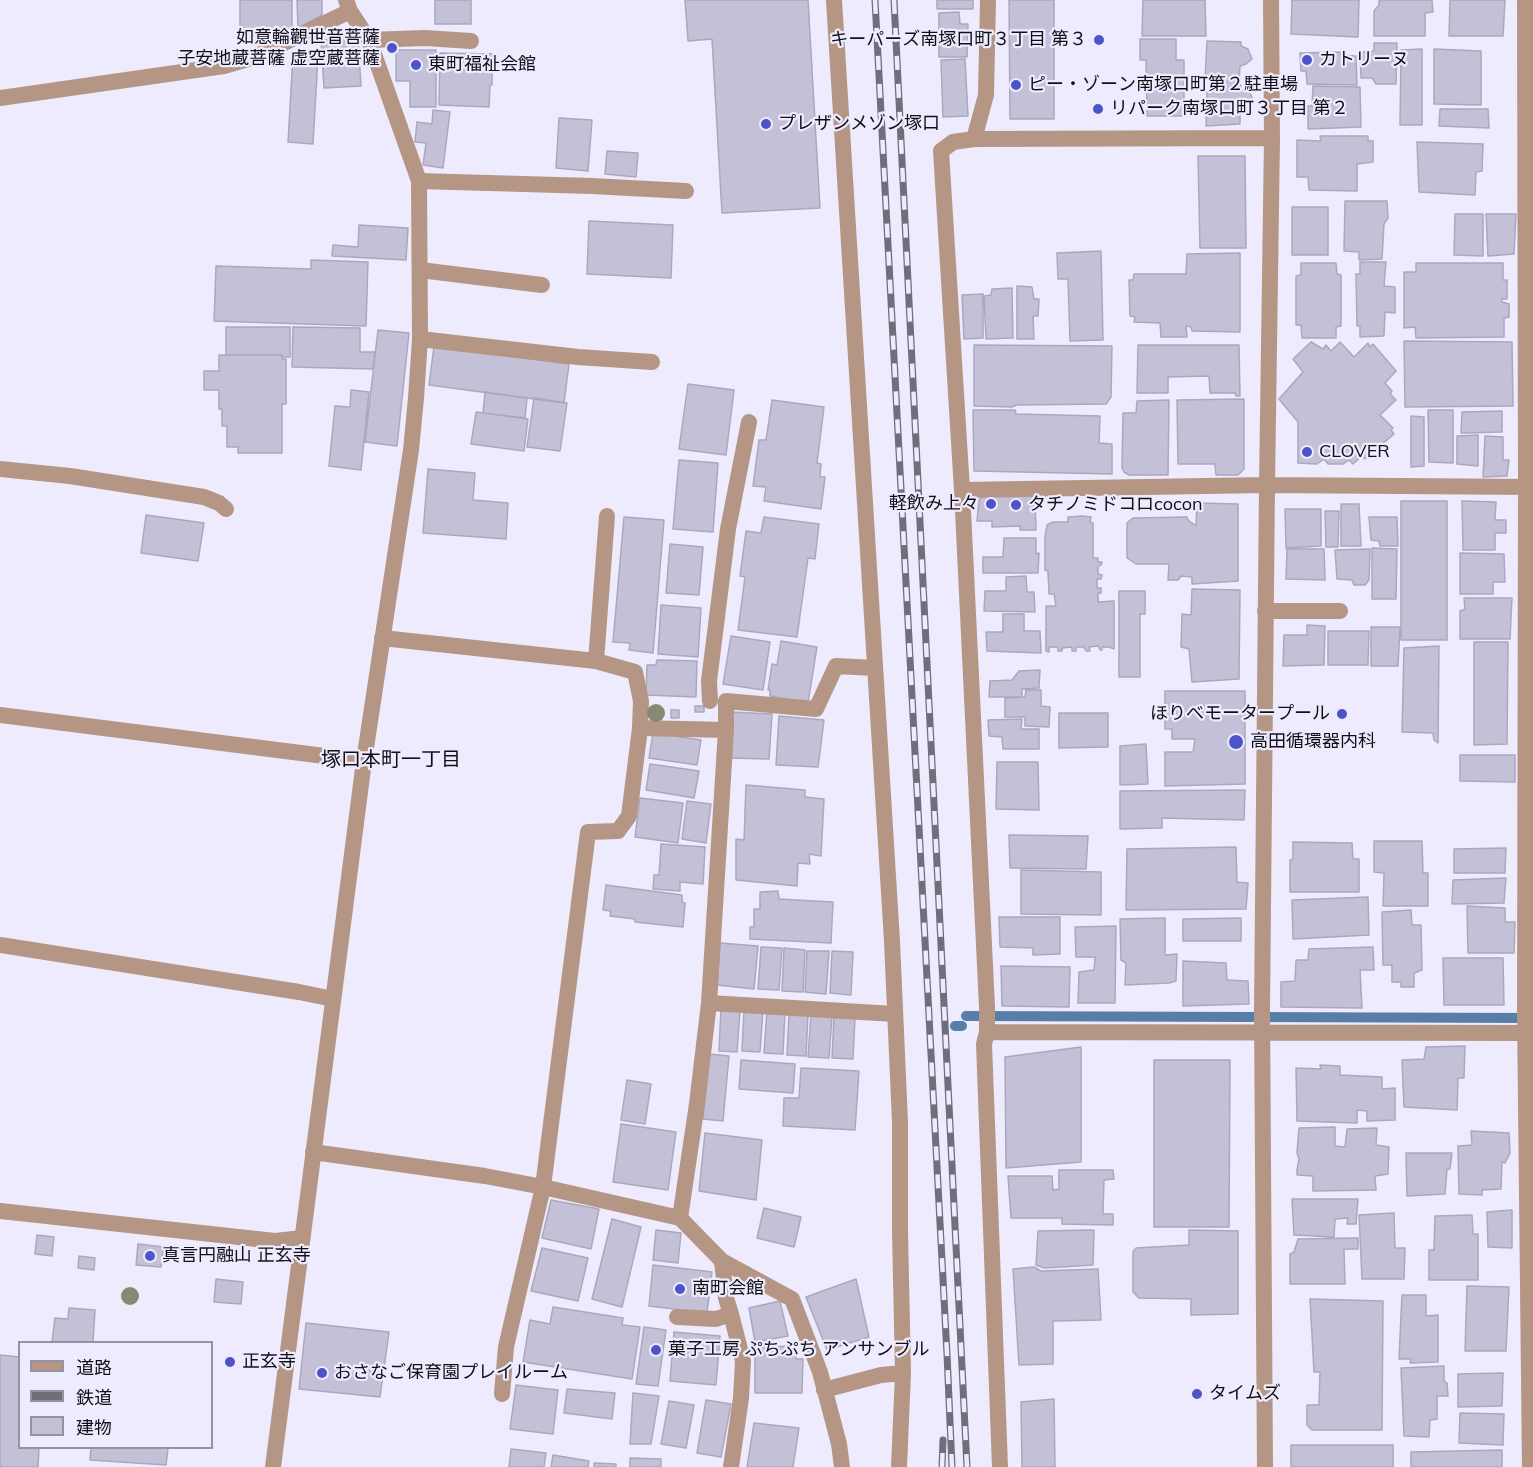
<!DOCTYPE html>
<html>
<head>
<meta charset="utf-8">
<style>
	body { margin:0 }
	#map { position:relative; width:1533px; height:1467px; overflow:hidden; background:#edebfd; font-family:Mulish,"Noto Sans JP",sans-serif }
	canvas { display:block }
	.legend { position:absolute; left:18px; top:1341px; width:195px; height:108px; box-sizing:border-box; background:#edebfd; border:2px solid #9593a1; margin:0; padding:8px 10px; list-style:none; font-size:18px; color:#100f16 }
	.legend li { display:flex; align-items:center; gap:12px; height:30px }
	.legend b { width:30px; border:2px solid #9593a1 }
</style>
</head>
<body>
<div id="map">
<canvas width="1533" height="1467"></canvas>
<ul class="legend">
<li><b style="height:8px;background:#b59684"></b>道路</li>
<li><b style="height:8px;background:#6f6e7a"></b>鉄道</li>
<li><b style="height:16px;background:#c3c0d7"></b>建物</li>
</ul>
</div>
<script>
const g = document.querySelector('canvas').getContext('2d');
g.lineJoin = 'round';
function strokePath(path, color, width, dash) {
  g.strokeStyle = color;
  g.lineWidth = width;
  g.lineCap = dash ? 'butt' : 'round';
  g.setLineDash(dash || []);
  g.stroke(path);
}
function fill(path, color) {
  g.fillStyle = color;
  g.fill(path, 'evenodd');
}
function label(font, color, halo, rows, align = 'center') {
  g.font = font + ' Mulish,"Noto Sans JP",sans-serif';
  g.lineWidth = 4.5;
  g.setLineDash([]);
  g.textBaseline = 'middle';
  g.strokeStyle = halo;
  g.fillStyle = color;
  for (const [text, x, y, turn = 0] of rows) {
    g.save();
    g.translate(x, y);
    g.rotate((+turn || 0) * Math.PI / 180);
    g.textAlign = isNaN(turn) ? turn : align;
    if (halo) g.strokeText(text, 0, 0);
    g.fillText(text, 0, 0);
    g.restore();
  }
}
strokePath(new Path2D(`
	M966,1016L1530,1018
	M955,1026H962`), '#577ea8', 10);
const building = new Path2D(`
	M240,0H292V34L240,33Z
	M297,0H322V15L298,28Z
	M435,0H471V24H435Z
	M685,0H808L820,208L722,213L712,39L688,41Z
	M937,0H973V9H937Z
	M1009,0H1054V119H1010Z
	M1143,0H1205L1206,36H1142Z
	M1292,0H1359L1358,37L1291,34Z
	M1379,0H1432L1433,12L1425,13V36H1374V11L1379,5Z
	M1450,0H1505L1503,36H1449Z
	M959,12L960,24H968L967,57H939V13Z
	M358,37L361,86L324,88L321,40Z
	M1140,39H1176V60H1184V116H1147L1146,60H1140Z
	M1207,41L1241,42V46L1248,49L1252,59L1246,64L1240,66L1239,80L1242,90H1249L1252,98V105L1240,111V124L1206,126L1207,91L1219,90L1217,78L1205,79Z
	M1374,43H1397L1396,84H1376L1372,78H1361L1360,52L1374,51Z
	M1422,49V125H1400L1401,50Z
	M1434,49L1481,51V105L1434,104Z
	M396,50H436V107H410V81H396Z
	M1340,52L1341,55L1356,56L1357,85L1307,84L1306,71H1301L1300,53Z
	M440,53L497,54V72H492V85H490L489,107L439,105Z
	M293,55L318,57L313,144L288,142Z
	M965,59L968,116L943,117L941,60Z
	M1313,86L1360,87L1361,127L1308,129V106H1312Z
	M1440,109H1488L1489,128L1439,126Z
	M433,110L450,112L443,168L423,165L426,143L415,142L417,122L432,124Z
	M559,118L592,120L588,171L556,168Z
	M1320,136H1368V141H1373V162L1357,164V191L1309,190L1308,177H1297V140L1321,141Z
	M1417,142L1483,144L1482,171L1476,172L1475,195L1419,192Z
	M607,151L638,153L636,177L605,174Z
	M1198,156H1245L1246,248H1200Z
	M1345,201H1387L1388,218L1384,224L1382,259L1359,260V252L1344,251Z
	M1292,207H1328V255H1292Z
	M1455,214H1483V256L1454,255Z
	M1486,214H1516L1514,254L1488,256Z
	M589,221L673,225L671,278L587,274Z
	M359,225L408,228L406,260L332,256L333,245L358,247Z
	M1101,251L1103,340L1070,341L1068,279H1058L1057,253Z
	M1240,253V332L1192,331L1191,327L1186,326L1187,337H1161L1160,323L1134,322L1135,317L1130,316L1129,280H1133L1134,274H1186L1187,254Z
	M311,260L368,262L366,326L214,321L216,266L311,269Z
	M1360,262H1386L1384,286L1395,287V313L1385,312L1384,336L1360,337V326H1357L1356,274H1360Z
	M1301,263H1336L1337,274L1341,275V326L1336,327V338H1302L1301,325H1296V276L1301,275Z
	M1416,263H1503V280H1507V299H1502V302L1509,304V317L1504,318V337L1416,338L1415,327L1404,328V272H1416Z
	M1017,286L1032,287L1034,299H1039L1038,316H1033L1034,339H1017Z
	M1012,288L1013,338L986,339L984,296L991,295L992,289Z
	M983,294V338L964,339L962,295Z
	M226,327H290V357H282V355H226Z
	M293,327L360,328V352H375L373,369L292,367Z
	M378,330L409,333L397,446L365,442Z
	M1404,341L1512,342L1513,406L1405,407Z
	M1311,342L1323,349L1326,345L1331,351L1340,342L1354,357L1368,343L1370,347L1373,344L1396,371L1385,383L1392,391L1390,394L1396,400L1380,415L1393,428L1391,430L1394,434L1365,459L1362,456L1353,464L1349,460L1343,464H1328L1324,459L1317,464L1298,463V422L1279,399L1303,372L1293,359Z
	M974,345L1112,346L1111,397L1106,404L1016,405L1012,407L974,406Z
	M1138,345H1239L1240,396H1236L1235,393H1210L1209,376L1168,377V393H1137Z
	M434,346L569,364L564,403L429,385Z
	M219,355H282V359H286V404H282V453H238V447H227V426H222V409H219V390H204V371H219Z
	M688,384L734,390L726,455L679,449Z
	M351,390L369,392L361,470L329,466L335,406L350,407Z
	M485,392L527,398L525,418L483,413Z
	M534,398L567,403L560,451L527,447Z
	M1244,399V469L1238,475H1216L1215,464H1178L1177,400Z
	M772,400L824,407L817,463L821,464L820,477H825L821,509L764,501L766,487L753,486L759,440H766Z
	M1169,400L1168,475H1129L1124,472L1122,468L1123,413H1136L1137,401Z
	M973,410H1015L1016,414L1100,416L1099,443L1112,444V474L974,471Z
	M1428,410H1453V463L1429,462Z
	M1502,411V432L1461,433L1462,412Z
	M476,412L528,419L524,451L471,444Z
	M1411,416L1424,417V466L1411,467Z
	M1478,435V466L1457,464V436Z
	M1485,436L1503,437V460H1509L1507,476L1483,477Z
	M679,460L718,463L713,532L673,529Z
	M428,469L475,473L473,500L508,503L506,539L423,533Z
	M983,496H1035L1036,530H1020V526L992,527V521H977L979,500Z
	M1401,501H1447V640H1401Z
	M1462,501L1496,502L1495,520H1506V533H1495V550H1463Z
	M1197,503L1238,504V581L1192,584V577L1181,576L1178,580H1168L1169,564H1136L1127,558V523L1133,518L1187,517L1188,520L1196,526Z
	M1341,504H1359L1361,546H1341Z
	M1285,509H1321V546L1286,548Z
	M1325,511H1339L1338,547H1326Z
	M146,515L204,523L198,561L141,553Z
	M1083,516L1091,517L1090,522L1093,523V558H1098V562H1102L1101,565L1098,567V574L1102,575L1101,579H1097V588H1101V593H1098V602L1114,601V649L1109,647H1102V650H1100L1098,646L1089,647L1090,651H1086L1084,647H1076V651H1072V647L1062,648V651H1058V647H1049V652L1046,651V606H1056L1054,594H1049L1048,571L1045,570V537L1047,525L1053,522H1068V517Z
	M624,517L664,520L653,653L629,650L630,643L613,642Z
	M764,517L819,524L815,559L808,558L797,637L738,630L745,577L740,576L746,531L761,533Z
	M1369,517H1397L1398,546H1380L1379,541L1371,540Z
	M1004,538H1036V554L1039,553L1038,573H983V557H1003Z
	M670,544L703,547L699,595L666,593Z
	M1372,548L1397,549L1396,599H1372Z
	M1287,549H1324L1325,580L1286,579Z
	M1370,549L1369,580L1365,585H1354L1352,580L1337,579L1335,550Z
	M1460,553L1504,554L1505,582H1493V594H1460Z
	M1026,576L1027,592H1034L1035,612L984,611L985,591H1006V577Z
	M1192,589L1240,590L1239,679L1192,682L1189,649L1181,647L1182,614L1191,615Z
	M1119,591H1145V614H1140V677H1119Z
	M1464,598H1512L1510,639H1460V611L1465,609Z
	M661,605L701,608L698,657L658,654Z
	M1003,614H1024V631H1040L1041,653L987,651L986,632H1003Z
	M1307,625L1325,626L1324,665L1283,666L1284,635H1307Z
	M1371,627H1400L1398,666H1371Z
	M1328,631H1369L1368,665H1328Z
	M731,636L770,642L763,690L723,684Z
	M781,641L817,647L808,703L770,696V690H768L772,664L777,665Z
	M1474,642H1508L1507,744L1474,745Z
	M1439,646L1438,743L1434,740L1433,733L1402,732L1404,648Z
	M657,660L697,661L696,697L646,695L647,665H656Z
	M1040,670L1039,688L1022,689V697H989L990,681L1012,680L1019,671Z
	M1026,690H1041V706L1050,707L1049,727L1025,726V717H1005V698L1025,697Z
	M1165,691H1245V784L1165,786V752H1193L1195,739H1172V729H1165Z
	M695,706H704V712H695Z
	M671,710H679V718H671Z
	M731,712L772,714L769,759L729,758Z
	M1059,713H1108V747L1059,748Z
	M779,716L824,720L818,767L776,765Z
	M1022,719L1021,729H1039V749H1003L1002,737L989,736L988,720Z
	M653,733L701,740L697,765L649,758Z
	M1146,744L1148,784L1120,785V746Z
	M1460,755H1515V782L1460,781Z
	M997,762H1038L1039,810L996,809Z
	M650,764L699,771L694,798L646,790Z
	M746,785L805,790V797L824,799L821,856L809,854L810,864L798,863L797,886L736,880V839L744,840Z
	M1245,790L1244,820L1162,818V828L1120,829V791Z
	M640,798L683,803L678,843L635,837Z
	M687,801L711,804L706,843L682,839Z
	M1009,835L1088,836L1086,869L1010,868Z
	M1374,841H1422L1423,873H1428V906H1383L1384,873L1374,872Z
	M1293,842L1352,843L1353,859H1359V892H1290V860L1293,859Z
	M661,844L705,847L703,884L680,882V891L653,889L654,875H659Z
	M1236,847L1237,882L1248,883L1246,909L1126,910L1127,849Z
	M1506,848L1505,873H1454V849Z
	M1021,870L1101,872V915L1021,914Z
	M1506,878L1504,903L1452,904L1453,880Z
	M606,885L682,895V902L685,903L683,927L635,922V919L610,916L611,911L603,910Z
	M778,891L779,899L833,902L831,943L750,939V927H754V909H760V892Z
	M1368,897L1369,935L1293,939L1292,900Z
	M1467,906L1505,908V922H1515L1514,953H1468Z
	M1411,910L1412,925H1421L1422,970L1414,973V987H1401V982H1392V965H1383L1382,912Z
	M999,917H1060V954L1033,955V948L1000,947Z
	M1165,918V955L1177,954L1176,981L1169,983L1125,985L1126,963L1121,960L1120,919Z
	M1241,918V941H1183V919Z
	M1116,926L1115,1003H1078L1079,972L1094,970L1095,957H1076L1075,927Z
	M720,943L758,946L754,989L717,985Z
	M761,947L782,948L779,990L758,989Z
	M1373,947L1374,970H1360L1362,1008L1281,1007V982L1295,981L1296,960H1308L1309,949Z
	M784,948L805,950L803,992L782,991Z
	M807,951H829L826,994L805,992Z
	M832,951L853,952L851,995L830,993Z
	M1443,958H1503L1504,1005H1444Z
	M1183,961L1226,963L1227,980L1248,981L1249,1004L1183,1006Z
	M1001,966L1070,967L1069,1007L1002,1006Z
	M721,1009L740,1010L737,1052L719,1051Z
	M744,1010H763L760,1052L742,1051Z
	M767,1011L785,1012L783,1054L764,1053Z
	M789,1013L808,1014L806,1056L787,1055Z
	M811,1014L832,1016L829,1058L808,1057Z
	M834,1016L855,1017L853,1059L832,1058Z
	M1465,1046L1464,1078H1458L1457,1110L1404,1107L1402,1060L1424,1059L1426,1047Z
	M1081,1047V1162L1006,1168L1005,1057Z
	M709,1054L729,1056L723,1121L703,1119Z
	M741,1060L795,1064L793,1093L739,1089Z
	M1154,1060H1230L1229,1227H1154Z
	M1320,1065L1340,1066V1075L1382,1077V1089L1395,1088V1120L1367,1121V1111L1357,1110V1123L1297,1121L1296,1068L1321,1069Z
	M801,1068L859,1071L855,1130L783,1126L784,1098H799Z
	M627,1080L651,1084L645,1124L621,1120Z
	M621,1124L676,1132L668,1190L613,1182Z
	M1335,1127V1146L1345,1147L1347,1129L1377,1128L1376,1145L1389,1147L1388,1174L1375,1176L1376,1190L1313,1191V1176L1297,1175V1170L1299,1159L1297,1153L1299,1128Z
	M1471,1131L1509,1133L1510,1153L1505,1163L1502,1162L1501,1189L1482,1190V1195L1459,1194L1458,1146L1472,1145Z
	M705,1133L762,1140L756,1200L699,1191Z
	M1406,1153H1452L1450,1169H1447L1445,1194L1407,1196Z
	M1059,1170H1113L1114,1179L1104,1180L1103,1214H1113V1225L1062,1224V1218H1011L1008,1176H1052L1053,1190L1059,1189Z
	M1292,1199H1358L1356,1224H1347L1348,1218L1335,1219L1334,1237L1294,1235Z
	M551,1200L599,1209L591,1249L542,1238Z
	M764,1208L801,1217L794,1247L757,1238Z
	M1512,1210V1248L1488,1247L1487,1212Z
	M1394,1213L1395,1248H1405L1404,1279H1362L1359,1215Z
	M1472,1215L1473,1234H1478V1280H1429V1250H1434L1435,1216Z
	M612,1219L641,1227L622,1307L592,1299Z
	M656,1230L681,1233L678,1263L653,1260Z
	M1094,1230L1093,1265L1044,1268L1036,1265L1038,1231Z
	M1189,1230L1238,1231V1314L1191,1315V1299L1139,1298L1133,1292V1252L1136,1248L1189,1245Z
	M37,1235L54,1237L52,1256L35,1254Z
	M1358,1238V1249H1344L1345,1284H1290V1254L1294,1252L1298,1239Z
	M138,1244L164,1247L161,1267L136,1265Z
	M542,1248L588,1258L578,1301L531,1291Z
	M79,1256L95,1258L94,1270L78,1268Z
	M653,1265L712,1272L707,1313L649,1306Z
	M1034,1267L1041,1271L1098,1269L1101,1320L1053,1321V1364L1019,1365L1013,1269Z
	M216,1279L243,1282L241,1304L214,1302Z
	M856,1279L869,1337L827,1350L806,1297Z
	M1467,1286L1509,1287L1506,1351H1465Z
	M1402,1295H1426V1316L1438,1315V1362L1410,1363L1411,1359H1399Z
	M1310,1299L1383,1301L1382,1430H1312L1307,1425V1405H1319L1320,1372H1314Z
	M780,1301L788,1336L755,1342L749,1308Z
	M553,1307L623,1318L622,1325L640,1327L632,1379L523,1362L530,1320L550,1324Z
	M69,1308L95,1310L93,1342H52L55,1318L68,1319Z
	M306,1323L389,1332L380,1397L299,1389Z
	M644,1327L666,1330L658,1386L636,1384Z
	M674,1332L720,1336L716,1385L670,1381Z
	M796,1346V1359H803L802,1393H755V1347Z
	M0,1355L20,1357V1448H39L38,1467H0Z
	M1444,1366V1381L1447,1383L1448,1396H1437V1419L1430,1420L1429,1437L1404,1436L1401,1368Z
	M1503,1373L1502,1406L1458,1407V1374Z
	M516,1385L558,1390L553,1434L510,1429Z
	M567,1389L615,1393L612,1419L564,1413Z
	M633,1393L659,1396L651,1444H630Z
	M1054,1399L1055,1467H1022L1021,1402Z
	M706,1400L731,1404L721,1457L697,1453Z
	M669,1401L694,1405L686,1448L661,1444Z
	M1460,1413L1504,1414L1503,1445L1459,1443Z
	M754,1423L799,1428L793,1467H747Z
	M1291,1445H1393V1467H1291Z
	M91,1448H168L166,1465L90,1460Z
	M511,1449L546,1453L544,1467H509Z
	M1502,1450V1467H1411V1452Z
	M553,1455L589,1461L588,1467H551Z
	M630,1458L661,1459V1467H630Z
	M594,1463L616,1464V1467H594Z`);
fill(building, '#c3c0d7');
strokePath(building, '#aba8be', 1.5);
strokePath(new Path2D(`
	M369,40L425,38L471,41
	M419,181L592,186L686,191
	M420,270L542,285
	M420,339L578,357L652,362
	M0,469L70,476L204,497L219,503L226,509
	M596,661L607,516
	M710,701L709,681L728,529L749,422
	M722,1261L726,1298L731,1314L743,1361L741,1398L731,1467
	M677,1317L716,1319L731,1314`), '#b59684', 16);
strokePath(new Path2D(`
	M834,0L892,941L900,1122V1231L903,1373L899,1467
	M1525,0L1526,487L1525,1013L1530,1467
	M0,98L224,66L255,57L350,11
	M974,139L986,95L988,0
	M962,490L1267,485L1533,487
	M1265,611H1340
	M382,638L596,661L635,672L641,701L640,728L629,816L618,831L588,832L543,1187L506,1347L502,1394
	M0,715L364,761
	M640,728L726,730V701L816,709L836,666L875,668
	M0,945L299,992L333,999
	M709,1003L895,1014
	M987,1032L1533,1033
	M313,1152L485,1176L543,1187L680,1218L722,1261L792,1299L820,1372L839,1444L842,1467
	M0,1211L275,1241L302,1238
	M680,1218L697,1104L709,1003L726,730
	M824,1390L881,1375L903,1373
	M273,1467L364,761L411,450L416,398L420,339L419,181L369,40L350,11L346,0
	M1000,1467L984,1044L987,1032V1007L962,490L941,151L953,142L974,139L1272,138
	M1265,1467L1262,1010L1267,485L1272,138L1271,0`), '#b59684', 16);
const rail = new Path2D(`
	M875,0L947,1354L952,1467
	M894,0L967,1467
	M942,1467L943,1440`);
strokePath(rail, '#6f6e7a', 7);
strokePath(rail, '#edebfd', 4.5, [14]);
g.fillStyle = '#878a72';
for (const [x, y] of [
	[656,713],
	[130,1296]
]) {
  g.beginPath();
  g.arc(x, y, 9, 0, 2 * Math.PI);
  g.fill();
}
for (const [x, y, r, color] of [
	[1099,40,6,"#4d54ca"],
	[392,48,6,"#4d54ca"],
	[1307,60,6,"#4d54ca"],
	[416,65,6,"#4d54ca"],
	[1016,85,6,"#4d54ca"],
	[1098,109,6,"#4d54ca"],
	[766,124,6,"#4d54ca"],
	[1307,452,6,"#4d54ca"],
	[991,504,6,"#4d54ca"],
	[1016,505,6,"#4d54ca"],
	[1342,714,6,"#4d54ca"],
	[1236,742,8,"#4d54ca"],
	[150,1256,6,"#4d54ca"],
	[680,1289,6,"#4d54ca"],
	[656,1350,6,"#4d54ca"],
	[230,1362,6,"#4d54ca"],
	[322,1373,6,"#4d54ca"],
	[1197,1394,6,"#4d54ca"]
]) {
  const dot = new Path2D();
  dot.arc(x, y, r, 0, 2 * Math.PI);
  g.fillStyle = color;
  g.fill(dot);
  strokePath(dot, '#edebfd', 2);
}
label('18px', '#100f16', '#edebfd', [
	["如意輪觀世音菩薩",380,38,"right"],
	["子安地蔵菩薩 虚空蔵菩薩",380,59,"right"],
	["キーパーズ南塚口町３丁目 第３",1087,40,"right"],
	["カトリーヌ",1319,60],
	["東町福祉会館",428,65],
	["ピー・ゾーン南塚口町第２駐車場",1028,85],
	["リパーク南塚口町３丁目 第２",1110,109],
	["プレザンメゾン塚口",778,124],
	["CLOVER",1319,452],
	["軽飲み上々",979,504,"right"],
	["タチノミドコロcocon",1028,505],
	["ほりべモータープール",1330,714,"right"],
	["高田循環器内科",1250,742],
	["真言円融山 正玄寺",162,1256],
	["南町会館",692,1289],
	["菓子工房 ぷちぷち アンサンブル",668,1350],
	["正玄寺",242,1362],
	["おさなご保育園プレイルーム",334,1373],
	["タイムズ",1209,1394]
], 'left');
label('20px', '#100f16', '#edebfd', [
	["塚口本町一丁目",391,760]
]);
</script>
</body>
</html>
